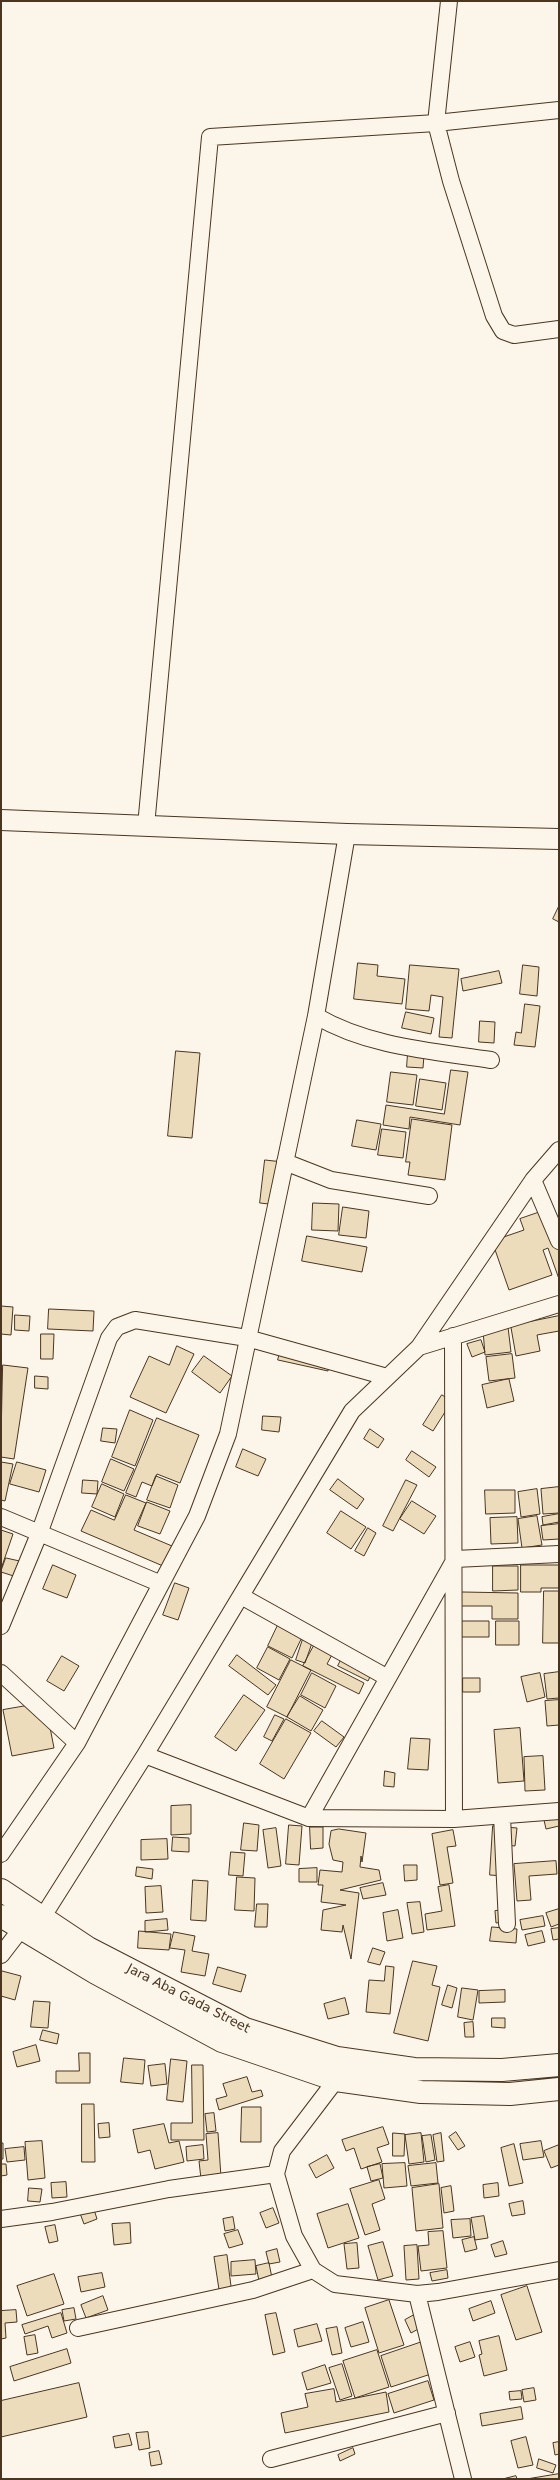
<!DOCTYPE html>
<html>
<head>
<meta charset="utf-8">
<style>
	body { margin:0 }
	#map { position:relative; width:560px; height:2480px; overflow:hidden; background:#fbf6e9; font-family:"DejaVu Sans",sans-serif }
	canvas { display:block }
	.frame { position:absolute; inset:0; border:2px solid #4a3520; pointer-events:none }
</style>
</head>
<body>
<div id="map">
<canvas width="560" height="2480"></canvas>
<div class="frame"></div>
</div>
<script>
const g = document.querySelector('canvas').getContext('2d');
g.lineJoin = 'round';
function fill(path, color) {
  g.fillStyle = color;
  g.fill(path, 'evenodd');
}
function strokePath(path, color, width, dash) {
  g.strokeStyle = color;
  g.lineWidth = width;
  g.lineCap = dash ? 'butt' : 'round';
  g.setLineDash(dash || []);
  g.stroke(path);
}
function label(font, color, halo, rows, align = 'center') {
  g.font = font + ' "DejaVu Sans",sans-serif';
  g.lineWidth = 3;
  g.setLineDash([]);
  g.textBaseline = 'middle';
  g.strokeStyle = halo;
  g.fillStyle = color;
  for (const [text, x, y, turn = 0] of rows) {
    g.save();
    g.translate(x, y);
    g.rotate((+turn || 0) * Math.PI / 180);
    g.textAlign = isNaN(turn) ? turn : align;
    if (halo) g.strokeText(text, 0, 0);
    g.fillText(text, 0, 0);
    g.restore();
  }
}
const building = new Path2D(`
	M559,906V922L553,919Z
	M358,963L378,965L377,976L405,979L402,1004L354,999Z
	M410,965L459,969L452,1038L439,1037L443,997L431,995L429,1011L406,1009Z
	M523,965L539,967L537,996L520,994Z
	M499,971L502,983L463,991L461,979Z
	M525,1004L540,1006L535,1047L514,1045L516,1032L521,1033Z
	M406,1012L434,1018L431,1034L402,1028Z
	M480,1021L495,1022L494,1043L479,1042Z
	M176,1051L200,1053L192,1138L168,1136Z
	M408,1053L424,1055L423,1068L407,1067Z
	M451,1070L468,1072L460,1125L410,1117L409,1129L383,1125L386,1105L444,1114Z
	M391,1072L417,1075L413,1105L387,1102Z
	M420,1079L446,1083L442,1110L416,1106Z
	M412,1119L452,1125L445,1180L408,1175L410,1162H406Z
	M357,1120L381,1124L376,1150L352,1146Z
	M382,1129L406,1132L403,1158L378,1155Z
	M265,1160L283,1162L278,1205L260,1203Z
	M313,1203L339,1204L338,1231L312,1230Z
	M343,1207L369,1211L366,1238L339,1235Z
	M549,1209L559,1238V1279L548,1248L543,1250L552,1275L509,1290L492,1241L524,1230L520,1219Z
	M307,1236L367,1247L362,1272L302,1261Z
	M1,1306L13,1307L11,1335L1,1334Z
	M49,1309L94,1311L93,1331L48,1329Z
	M15,1315L30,1316L29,1331L15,1330Z
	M559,1316V1331L537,1335L540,1351L516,1356L510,1322H527Z
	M508,1327L511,1352L485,1355L483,1330Z
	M41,1334H54L53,1359H41Z
	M481,1340L485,1352L472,1357L467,1344Z
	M282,1345L331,1357L328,1371L278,1360Z
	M177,1346L194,1354L166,1413L130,1397L149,1356L169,1365Z
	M512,1354L515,1378L489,1381L486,1357Z
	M204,1356L232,1376L220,1393L192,1372Z
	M3,1365L28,1368L14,1459L1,1457Z
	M35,1376L48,1377V1389L35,1388Z
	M509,1379L514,1401L487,1408L482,1385Z
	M442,1395L452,1401L433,1431L423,1425Z
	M130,1410L153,1420L135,1466L112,1457Z
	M263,1416L281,1417L279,1432L262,1430Z
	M157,1418L199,1435L180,1483L157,1474L152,1486L142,1482L136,1497L126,1493Z
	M103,1428L117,1429L115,1443L101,1441Z
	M370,1429L384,1439L378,1448L364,1439Z
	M243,1449L266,1459L258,1476L236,1467Z
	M412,1451L436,1467L429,1477L406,1460Z
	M111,1459L134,1469L124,1491L102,1482Z
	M1,1462L13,1464L5,1501L1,1500Z
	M17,1462L46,1470L39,1492L10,1484Z
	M156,1476L178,1485L170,1508L147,1500Z
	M338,1479L364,1499L357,1509L330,1490Z
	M83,1480L98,1481L97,1494L82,1493Z
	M406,1480L417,1485L393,1531L383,1526Z
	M102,1484L124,1494L115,1517L92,1507Z
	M559,1487V1513L543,1514L541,1489Z
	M537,1489L540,1514L521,1517L518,1492Z
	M485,1490H515V1513L486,1514Z
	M126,1495L146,1503L134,1530L172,1546L163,1566L81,1531L91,1510L114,1520Z
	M412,1501L436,1516L424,1534L400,1519Z
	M147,1502L170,1511L160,1534L138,1526Z
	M341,1511L366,1527L351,1549L327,1533Z
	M559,1514V1522L543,1525L542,1517Z
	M537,1516L542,1545L522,1548L518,1519Z
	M517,1517L518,1543L491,1544L490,1518Z
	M559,1524V1539L543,1540L541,1526Z
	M368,1528L376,1533L364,1556L355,1551Z
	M1,1530L13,1534L1,1569Z
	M6,1558L24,1562L20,1578L1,1572Z
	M53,1565L76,1575L67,1598L43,1589Z
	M521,1565H559V1588H541V1592H521Z
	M493,1566H518V1590L493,1591Z
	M175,1583L189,1588L178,1620L163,1615Z
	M544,1591H559V1643H543Z
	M462,1592L518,1593V1619H492V1606H461Z
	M462,1621H489V1637H462Z
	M496,1621H519V1645H496Z
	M279,1623L303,1635L292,1658L268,1646Z
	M303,1639L312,1643L305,1663L296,1660Z
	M316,1642L334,1651L327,1664L364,1683L359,1694L303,1666Z
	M268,1647L290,1659L279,1680L257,1668Z
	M237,1655L276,1685L268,1695L229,1666Z
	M62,1656L79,1666L64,1691L47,1681Z
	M342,1658L372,1673L368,1681L338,1666Z
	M291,1660L311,1670L287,1717L267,1707Z
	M559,1672V1698L547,1699L544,1674Z
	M312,1673L336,1686L325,1708L301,1695Z
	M540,1673L545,1697L527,1702L521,1677Z
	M463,1678H480V1692H463Z
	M244,1695L265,1710L236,1751L215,1737Z
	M300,1696L323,1710L311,1731L287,1717Z
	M559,1700V1725L547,1726L545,1701Z
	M32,1705L34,1715L47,1712L54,1748L12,1756L3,1710Z
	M275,1715L284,1719L272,1741L264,1737Z
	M286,1719L311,1733L284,1779L260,1764Z
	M322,1721L344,1737L336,1747L314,1731Z
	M520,1728L524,1781L498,1783L494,1730Z
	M411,1738L430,1739L428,1770L408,1769Z
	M543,1756L545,1790L525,1791L524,1757Z
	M385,1771L395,1773L394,1787L384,1786Z
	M191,1805V1834L171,1835V1806Z
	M559,1816V1826L546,1829L544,1820Z
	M244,1823L259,1825L257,1851L241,1850Z
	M289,1825L302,1826L299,1865L286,1864Z
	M493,1826L517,1828L515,1846L506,1845L504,1876L490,1875Z
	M310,1827H323V1848L311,1849Z
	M276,1828L281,1866L268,1868L263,1830Z
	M339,1829L366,1833L362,1862L361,1856L360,1867L379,1870L381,1880L340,1890L359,1893L351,1959L343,1925L342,1932L321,1930L323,1910L346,1905L321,1902L323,1885H318L320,1870L342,1872L343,1862L333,1860L329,1844L331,1831Z
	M453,1830L456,1846L447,1847L453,1883L440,1885L432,1834Z
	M173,1837L189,1838V1852L172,1851Z
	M167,1839L168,1859L141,1860V1840Z
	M231,1852L245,1853L243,1876L229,1875Z
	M556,1861L557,1874L529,1876L531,1900L517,1901L514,1864Z
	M404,1865H417V1880L405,1881Z
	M137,1867L153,1869L152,1879L136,1876Z
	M317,1868V1882H299V1869Z
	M237,1877L255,1878L254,1911L235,1910Z
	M193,1880L208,1881L206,1921L191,1920Z
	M383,1883L386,1895L363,1899L360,1888Z
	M449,1885L455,1926L427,1930L425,1914L442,1911L438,1887Z
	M161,1886L163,1912L146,1913L145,1887Z
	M420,1902L424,1932L412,1934L407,1903Z
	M257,1904H268L267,1927H255Z
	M559,1909V1924L551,1927L546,1913Z
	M398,1910L403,1938L387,1941L383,1913Z
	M506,1910L508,1921L496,1923L495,1911Z
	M543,1916L545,1926L522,1930L520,1920Z
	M167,1919L168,1930L145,1932V1921Z
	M492,1927L517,1929L516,1943L490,1941Z
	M559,1928V1939L553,1940L551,1929Z
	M139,1931L171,1934L169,1950L138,1948Z
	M542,1931L545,1942L528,1946L525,1935Z
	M174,1932L195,1936L192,1951L209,1954L205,1976L181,1972L185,1950L170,1948Z
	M373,1948L385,1952L380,1965L368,1962Z
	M413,1961L437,1966L432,1985L440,1987L428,2041L394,2033Z
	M386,1966L394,1967L390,2014L366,2012L369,1980L384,1981Z
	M218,1967L246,1975L241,1992L213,1984Z
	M2,1971L21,1976L15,2000L1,1996Z
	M448,1985L457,1988L452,2008L442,2005Z
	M462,1988L478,1990L473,2020L458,2017Z
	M505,1990V2002L479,2003V1991Z
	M345,1998L349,2014L328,2019L324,2004Z
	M34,2001L50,2002L48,2028L31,2027Z
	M492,2018H505V2028L492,2027Z
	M473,2022L474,2037H465L464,2023Z
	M43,2030L59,2034L57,2044L40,2040Z
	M36,2045L40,2061L17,2067L13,2052Z
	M79,2053H90V2083H56V2071H79Z
	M124,2058L145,2060L143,2084L121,2082Z
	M171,2059L187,2061L183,2102L167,2100Z
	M165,2064L167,2084L151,2086L148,2066Z
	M192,2065H203L204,2140H171V2123H192Z
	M247,2077L252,2092L261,2090L263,2096L219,2110L216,2099L227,2096L223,2084Z
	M82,2104H94L95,2162H82Z
	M242,2107H261V2142H241Z
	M214,2113L216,2131L207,2132L205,2114Z
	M109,2123L110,2137L99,2138L98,2124Z
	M164,2124L169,2143L179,2141L184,2162L155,2169L150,2150L138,2153L133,2130Z
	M383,2127L389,2144L377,2148L382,2162L361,2169L354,2148L346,2151L342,2140Z
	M456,2132L465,2146L458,2150L449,2137Z
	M218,2133L221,2177L201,2179L199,2161L208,2160L206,2134Z
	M393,2133L405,2134L404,2156H393Z
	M421,2133L424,2162L409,2164L405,2135Z
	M441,2133L444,2161L437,2162L433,2135Z
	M431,2135L435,2160L426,2162L422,2136Z
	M42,2141L45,2178L28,2180L25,2142Z
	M541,2141L544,2157L523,2160L520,2144Z
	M1,2143H3V2159H1Z
	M514,2144L523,2183L509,2186L501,2148Z
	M203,2145L204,2159L187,2161L186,2147Z
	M559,2145V2165L551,2168L544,2151Z
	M24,2147L25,2160L7,2162L5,2149Z
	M327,2155L334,2168L316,2178L309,2165Z
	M405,2163L407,2186L384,2188L382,2164Z
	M436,2163L438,2183L411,2186L408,2166Z
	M1,2164H6L7,2175L1,2176Z
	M380,2164L383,2178L371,2181L367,2167Z
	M379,2180L385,2199L372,2204L380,2230L365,2235L350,2189Z
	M66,2182L67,2197L52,2198L51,2183Z
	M498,2183L499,2196L484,2198L483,2185Z
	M439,2184L443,2228L416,2231L412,2188Z
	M451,2186L454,2211L444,2213L441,2188Z
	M29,2188L42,2189L40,2202L28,2201Z
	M523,2201L525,2214L512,2216L509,2204Z
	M92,2203L97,2219L84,2224L78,2208Z
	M348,2204L359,2238L328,2248L317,2214Z
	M273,2208L279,2223L266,2228L260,2213Z
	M484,2216L488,2238L475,2240L471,2218Z
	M233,2217L235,2229L225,2231L223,2219Z
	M470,2219L471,2236L453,2238L451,2220Z
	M130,2223L131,2243L114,2245L112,2224Z
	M55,2225L58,2241L49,2243L45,2227Z
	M238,2230L243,2244L229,2248L224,2234Z
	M443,2231L447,2268L421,2271L418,2246L429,2245L428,2232Z
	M474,2237L477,2249L465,2252L462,2240Z
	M503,2241L507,2254L495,2257L491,2245Z
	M383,2242L393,2276L378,2280L368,2246Z
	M357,2243L359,2268L347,2269L344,2244Z
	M417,2245L419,2279L406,2280L404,2246Z
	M277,2249L280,2262L269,2264L266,2252Z
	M227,2255L232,2294L220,2296L214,2257Z
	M255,2260L256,2274L231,2276V2262Z
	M269,2263L274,2288L261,2291L256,2266Z
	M447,2270L448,2278L432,2281L430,2273Z
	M102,2273L105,2287L81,2292L78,2277Z
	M54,2274L64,2304L27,2316L17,2286Z
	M527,2286L542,2332L516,2340L501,2295Z
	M103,2296L108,2310L86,2318L81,2305Z
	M389,2300L404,2345L379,2353L365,2308Z
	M491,2301L495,2313L473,2321L469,2309Z
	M74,2308L76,2319L64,2321L62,2310Z
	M16,2310L17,2322L5,2323L6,2338L1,2339V2311Z
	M61,2313L67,2333L52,2338L48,2326L25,2334L22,2325Z
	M276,2313L285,2352L273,2355L265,2315Z
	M416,2314L422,2327L411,2333L405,2320Z
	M363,2322L369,2342L351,2347L345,2328Z
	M317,2324L322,2341L298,2347L294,2330Z
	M337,2327L342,2353L332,2355L326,2329Z
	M35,2335L38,2353L27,2355L24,2337Z
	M499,2336L507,2370L484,2376L479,2355L482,2354L479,2341Z
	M422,2342L431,2374L391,2387L381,2356Z
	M470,2342L475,2357L460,2362L455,2347Z
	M67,2349L71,2363L14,2381L10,2367Z
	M377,2350L389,2387L355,2398L343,2361Z
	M342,2364L352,2396L340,2400L329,2368Z
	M325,2365L331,2383L307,2390L302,2373Z
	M428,2381L434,2400L394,2413L388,2394Z
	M79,2383L87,2417L1,2437V2401Z
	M534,2388L536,2400L524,2402L522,2390Z
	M334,2389L336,2402L386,2392L389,2412L285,2433L281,2413L308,2407L305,2394Z
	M521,2391L522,2399L510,2400L509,2392Z
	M521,2407L523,2419L482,2426L480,2414Z
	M148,2432L150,2448L139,2450L136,2433Z
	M129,2434L132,2445L115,2448L113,2437Z
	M526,2437L533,2465L518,2468L511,2441Z
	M559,2442V2454L555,2455L553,2443Z
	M353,2448L355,2454L340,2461L338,2455Z
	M159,2451L162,2464L151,2466L149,2453Z
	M539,2459L556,2465L553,2473L537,2468Z
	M559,2474V2479H527Z
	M516,2476L517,2479H503Z`);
fill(building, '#ecdcbc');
strokePath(building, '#4a3520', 1);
const minor = new Path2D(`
	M449,1L436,123L451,181L494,316L503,331L514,335L559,329
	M146,826L210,137L436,123L559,110
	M316,1016C369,1047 432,1051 491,1060
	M285,1162L331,1180L429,1196
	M533,1180L559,1241
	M453,1336L454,1819
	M419,1347L559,1304
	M1,1517L159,1583
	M241,1596L388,1678
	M1,1626L39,1534L109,1338L117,1327L135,1320L247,1338L387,1377
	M1,1673L77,1743
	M145,1755L309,1818L454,1819L559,1811
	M502,1816L507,1924
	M309,1818L455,1559L559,1554
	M1,1854L77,1743L197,1516L228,1434L316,1016L347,834
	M42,1918L145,1755L352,1411L419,1347L533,1180L559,1150
	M1,1955L21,1929
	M336,2080L282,2151L276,2174L294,2236L313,2270L335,2284L417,2294L438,2292L559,2270
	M1,2219L52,2212L169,2189L276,2174
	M417,2294L463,2479
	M78,2328L253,2290L313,2270
	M271,2459L447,2413`);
const tertiary = new Path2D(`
	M1,820L347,834L559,839`);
const primary = new Path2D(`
	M1,1890L88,1948L245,2029L337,2058L414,2069L502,2070L559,2065
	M1,1916L96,1973L222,2041L336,2080L421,2092L510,2094L559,2089`);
strokePath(minor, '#4a3520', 18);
strokePath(tertiary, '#4a3520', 22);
strokePath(primary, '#4a3520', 24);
strokePath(minor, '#fbf6e9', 16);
strokePath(tertiary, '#fbf6e9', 20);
strokePath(primary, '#fbf6e9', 22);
label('13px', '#4a3520', '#fbf6e9', [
	["Jara Aba Gada Street",188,1999,27]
]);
</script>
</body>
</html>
